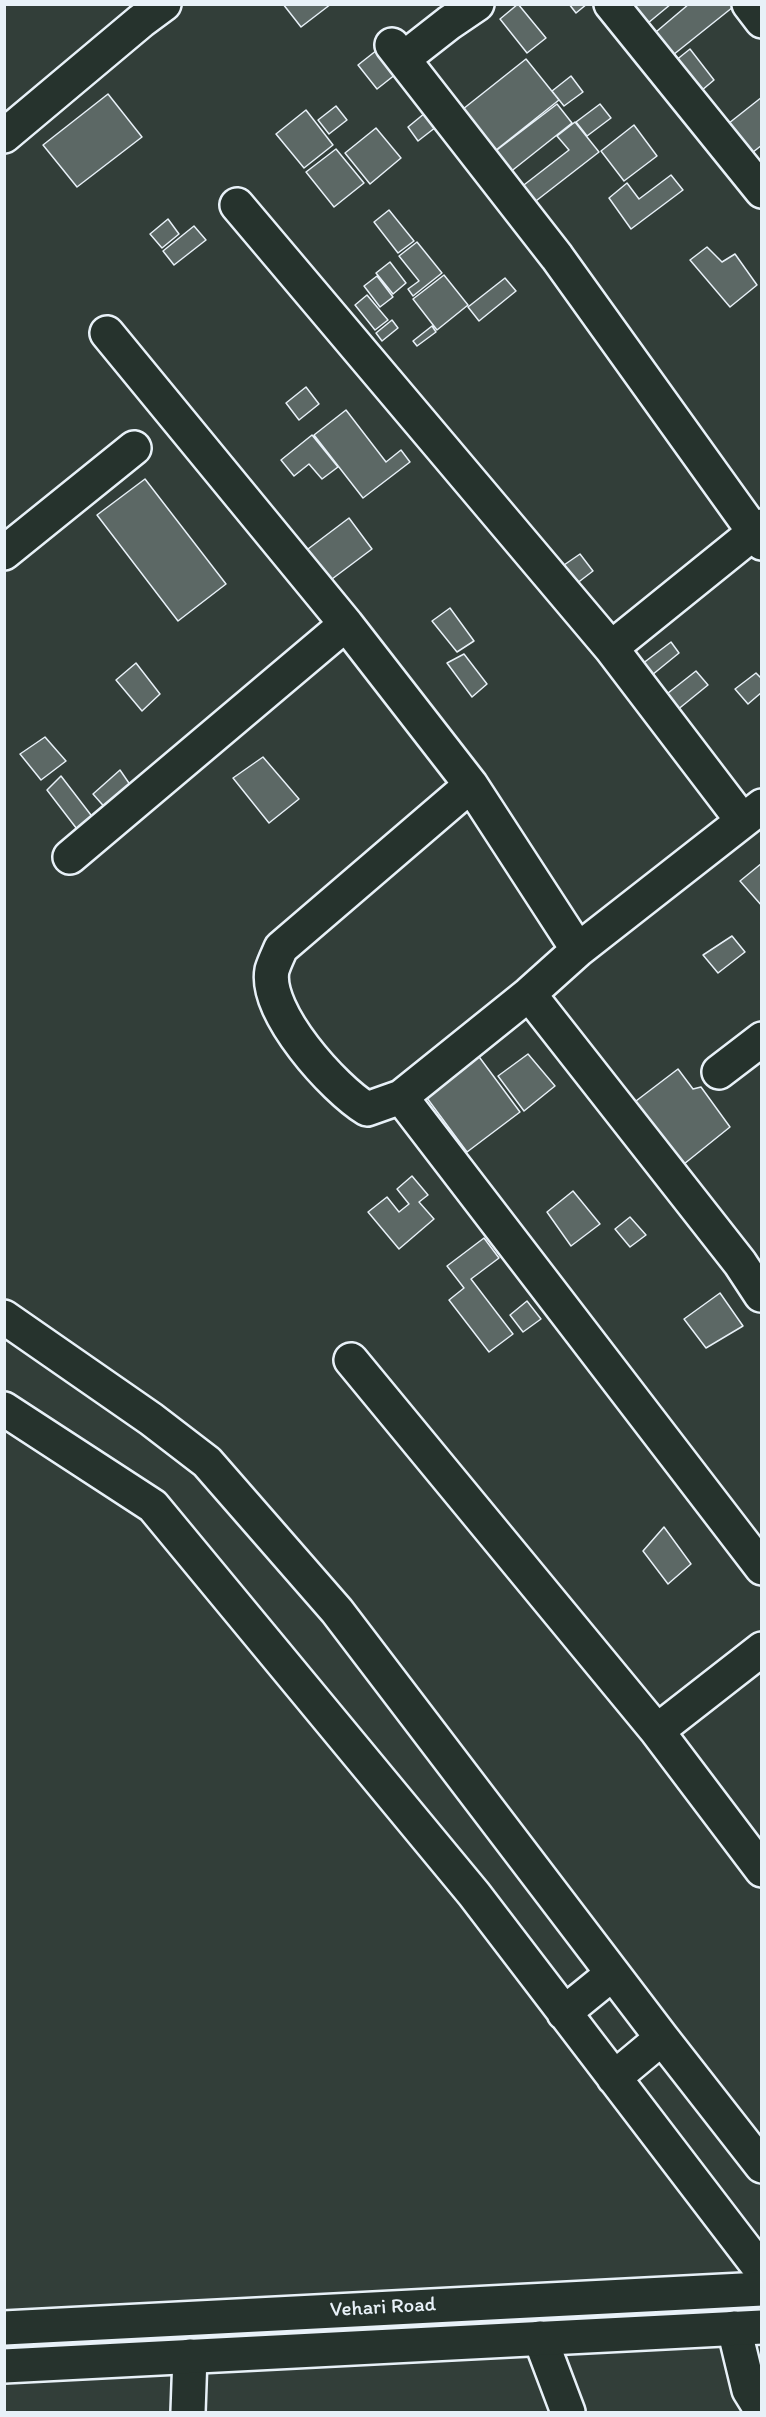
<!DOCTYPE html>
<html>
<head>
<meta charset="utf-8">
<style>
	body { margin:0 }
	#map { position:relative; width:766px; height:2417px; overflow:hidden; background:#323e39; font-family:Itim,sans-serif }
	canvas { display:block }
	.frame { position:absolute; inset:0; border:6px solid #e8f1f8; pointer-events:none }
</style>
</head>
<body>
<div id="map">
<canvas width="766" height="2417"></canvas>
<div class="frame"></div>
</div>
<script>
const g = document.querySelector('canvas').getContext('2d');
g.lineJoin = 'round';
function fill(path, color) {
  g.fillStyle = color;
  g.fill(path, 'evenodd');
}
function strokePath(path, color, width, dash) {
  g.strokeStyle = color;
  g.lineWidth = width;
  g.lineCap = dash ? 'butt' : 'round';
  g.setLineDash(dash || []);
  g.stroke(path);
}
function label(font, color, halo, rows, align = 'center') {
  g.font = font + ' Itim,sans-serif';
  g.lineWidth = 4.5;
  g.setLineDash([]);
  g.textBaseline = 'middle';
  g.strokeStyle = halo;
  g.fillStyle = color;
  for (const [text, x, y, turn = 0] of rows) {
    g.save();
    g.translate(x, y);
    g.rotate((+turn || 0) * Math.PI / 180);
    g.textAlign = isNaN(turn) ? turn : align;
    if (halo) g.strokeText(text, 0, 0);
    g.fillText(text, 0, 0);
    g.restore();
  }
}
const building = new Path2D(`
	M283,4H331L301,27Z
	M518,4L546,38L527,53L500,19Z
	M569,4H587L576,13Z
	M624,4H671L642,28Z
	M689,4H731L733,7L668,59L650,37Z
	M690,49L714,80L695,96L670,65Z
	M377,50L396,74L377,89L358,65Z
	M526,59L559,100L491,154L458,113Z
	M571,76L583,92L564,106L552,91Z
	M108,94L142,137L77,187L43,145Z
	M762,97V145L748,156L724,127Z
	M557,104L572,123L509,173L493,153Z
	M600,104L611,118L587,136L576,122Z
	M336,106L347,120L329,134L318,120Z
	M306,110L333,145L304,168L276,134Z
	M425,113L436,127L418,141L408,127Z
	M575,122L599,152L532,204L520,188L569,150L557,136Z
	M634,125L657,156L624,181L601,151Z
	M376,128L401,158L370,184L345,153Z
	M336,149L364,183L334,207L306,172Z
	M671,175L683,190L631,229L609,198L627,183L639,199Z
	M389,210L414,241L398,253L374,222Z
	M168,219L179,234L162,248L150,234Z
	M194,226L206,240L174,265L163,251Z
	M417,242L442,273L413,296L408,289L419,281L399,256Z
	M707,247L722,262L735,254L757,285L730,307L690,260Z
	M390,262L406,283L393,294L376,273Z
	M444,275L468,305L437,330L413,299Z
	M377,276L393,297L380,307L364,286Z
	M505,278L516,291L479,321L468,307Z
	M367,295L388,320L375,330L355,305Z
	M392,320L398,328L382,341L376,333Z
	M432,326L436,332L417,346L413,341Z
	M306,387L319,404L299,420L286,403Z
	M346,410L386,462L401,450L410,462L363,498L314,435Z
	M312,435L338,467L322,479L309,464L294,476L281,460Z
	M145,479L226,584L178,621L97,515Z
	M349,518L372,549L328,582L304,552Z
	M580,554L593,571L576,584L564,565Z
	M450,608L474,641L457,652L432,621Z
	M671,642L679,653L652,675L642,664Z
	M464,654L487,684L472,697L447,663Z
	M136,663L160,694L142,711L116,680Z
	M696,671L708,685L676,711L663,697Z
	M756,673L762,679V692L748,704L735,689Z
	M45,737L66,761L41,780L20,754Z
	M263,757L299,799L269,823L233,778Z
	M120,770L133,789L108,811L93,794Z
	M61,776L94,819L80,833L47,790Z
	M762,863V906L740,881Z
	M732,936L745,952L718,973L703,955Z
	M477,1054L520,1112L467,1152L424,1094Z
	M528,1054L555,1086L524,1111L498,1076Z
	M678,1069L693,1089L701,1087L730,1127L684,1164L632,1104Z
	M412,1176L428,1195L419,1202L434,1219L399,1249L368,1212L387,1197L399,1212L409,1204L397,1189Z
	M573,1191L600,1224L571,1246L547,1212Z
	M630,1217L646,1235L630,1247L615,1229Z
	M484,1238L499,1258L471,1279L513,1334L489,1352L449,1300L464,1288L447,1266Z
	M720,1293L743,1326L706,1348L684,1319Z
	M527,1301L541,1319L523,1332L510,1315Z
	M664,1527L691,1564L668,1584L643,1551Z`);
fill(building, '#5c6865');
strokePath(building, '#e8f1f8', 1.5);
const minor = new Path2D(`
	M611,4L762,191
	M749,4L762,21
	M392,45L557,257L762,543
	M403,59L449,23L477,4
	M4,136L141,21L164,4
	M237,205L611,648L742,820
	M107,333L346,624L471,785L578,950
	M4,553L134,448
	M611,648L762,526
	M471,785L281,948C278,955 274,963 272,970C264,1012 334,1089 367,1109L401,1097L529,994L578,950L762,806
	M70,857L346,624
	M529,994L740,1263L761,1295
	M719,1072L762,1039
	M401,1097L762,1568
	M4,1317L151,1419L207,1462L337,1611L662,2038L762,2166
	M351,1360L657,1731L762,1870
	M4,1409L153,1506L474,1894L762,2271
	M657,1731L762,1649
	M564,2013L612,1974
	M614,2078L662,2038
	M734,2328L749,2390L762,2411
	M540,2338L568,2412
	M188,2412L190,2356`);
const major = new Path2D(`
	M4,2328L762,2289
	M4,2366L762,2327`);
strokePath(minor, '#e8f1f8', 38);
strokePath(major, '#e8f1f8', 38);
strokePath(minor, '#26332d', 33);
strokePath(major, '#26332d', 33);
label('21px', '#e8f1f8', '#26332d', [
	["Vehari Road",383,2308,-3]
]);
</script>
</body>
</html>
